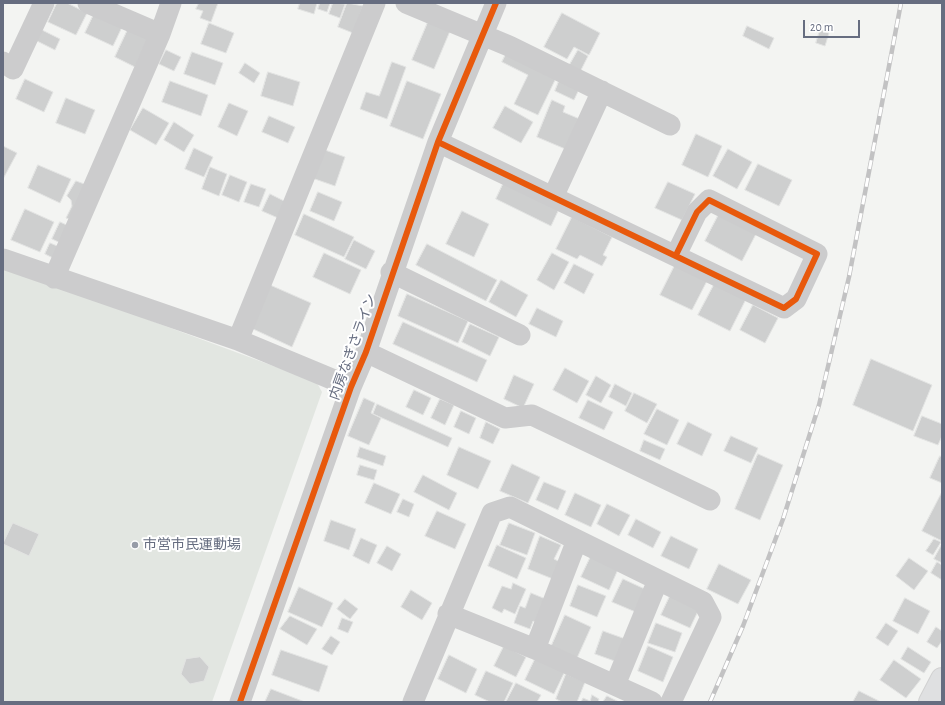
<!DOCTYPE html>
<html>
<head>
<meta charset="utf-8">
<style>
	body { margin:0 }
	#map { position:relative; width:945px; height:705px; overflow:hidden; background:#f3f4f2; font-family:"Alegreya Sans",sans-serif }
	canvas { display:block }
	.frame { position:absolute; inset:0; border:4px solid #666d80; pointer-events:none }
	.scale { position:absolute; left:803px; top:20px; width:57px; height:18px; box-sizing:border-box; border:2px solid #666d80; border-top:0; padding-left:5px; font-size:12px; line-height:14px; white-space:nowrap; color:#666d80; -webkit-text-stroke:3px #fff; paint-order:stroke }
</style>
</head>
<body>
<div id="map">
<canvas width="945" height="705"></canvas>
<div class="frame"></div>
<div class="scale">20 m</div>
</div>
<script>
const g = document.querySelector('canvas').getContext('2d');
g.lineJoin = 'round';
function fill(path, color) {
  g.fillStyle = color;
  g.fill(path, 'evenodd');
}
function strokePath(path, color, width, dash) {
  g.strokeStyle = color;
  g.lineWidth = width;
  g.lineCap = dash ? 'butt' : 'round';
  g.setLineDash(dash || []);
  g.stroke(path);
}
function label(font, color, halo, rows, align = 'center') {
  g.font = font + ' "Alegreya Sans","Noto Sans JP",sans-serif';
  g.lineWidth = 4;
  g.setLineDash([]);
  g.textBaseline = 'middle';
  g.strokeStyle = halo;
  g.fillStyle = color;
  for (const [text, x, y, turn = 0] of rows) {
    g.save();
    g.translate(x, y);
    g.rotate((+turn || 0) * Math.PI / 180);
    g.textAlign = isNaN(turn) ? turn : align;
    if (halo) g.strokeText(text, 0, 0);
    g.fillText(text, 0, 0);
    g.restore();
  }
}
fill(new Path2D(`
	M3,266L295,374L317,383L322,392L212,702H3Z`), '#e2e6e1');
const building = new Path2D(`
	M57,3H67L87,13L76,35L48,22Z
	M199,3H218L211,22L200,18L203,11L196,9Z
	M300,3H317L314,14L298,9Z
	M320,3H330L327,12L318,9Z
	M333,3L345,4L340,18L329,14Z
	M347,3L363,6L353,33L338,27Z
	M95,12L123,25L113,46L85,33Z
	M562,13L600,33L589,55L574,47L567,59L544,47Z
	M428,22L450,31L434,69L412,60Z
	M209,23L234,33L226,53L201,44Z
	M747,26L774,38L769,49L743,36Z
	M129,27L149,36L135,67L115,57Z
	M42,30L60,39L55,50L37,41Z
	M820,30L829,33L825,46L816,43Z
	M166,50L181,57L174,71L159,64Z
	M578,50L588,56L580,72L569,66Z
	M192,52L223,63L215,85L184,74Z
	M507,52L557,76L538,115L514,104L528,75L502,62Z
	M392,62L406,67L387,119L360,109L366,92L379,96Z
	M245,63L260,73L254,83L239,73Z
	M268,72L300,82L293,106L261,96Z
	M561,76L581,85L574,100L555,91Z
	M25,79L53,92L44,112L16,99Z
	M170,81L208,95L201,116L162,102Z
	M407,81L441,94L423,139L390,126Z
	M66,98L95,110L85,134L56,123Z
	M552,100L565,106L563,112L582,120L570,151L537,137Z
	M229,103L248,111L237,136L218,127Z
	M505,106L533,122L521,143L493,128Z
	M143,108L169,123L156,145L130,130Z
	M269,116L295,127L288,143L262,132Z
	M174,122L194,135L184,152L164,140Z
	M696,134L722,146L708,177L682,165Z
	M3,146L17,153L3,179Z
	M194,148L213,157L204,177L185,169Z
	M322,149L345,157L335,186L312,178Z
	M728,149L752,162L737,189L713,176Z
	M758,164L792,180L779,206L745,190Z
	M38,165L71,179L60,203L28,188Z
	M210,167L227,174L219,196L202,189Z
	M230,175L247,182L239,202L222,195Z
	M76,181L87,185L73,220L66,218L72,206L71,200L67,196Z
	M504,182L559,209L551,226L496,199Z
	M668,182L695,194L682,220L655,208Z
	M251,184L266,189L259,207L244,202Z
	M318,192L342,202L334,221L310,211Z
	M270,194L286,202L278,218L262,211Z
	M25,209L54,222L40,252L11,240Z
	M462,211L489,224L474,257L446,244Z
	M720,212L757,232L742,261L705,241Z
	M304,214L354,237L344,257L295,235Z
	M572,217L612,237L603,255L607,257L602,266L580,255L577,259L556,249Z
	M60,222L71,227L63,244L52,239Z
	M354,240L375,251L366,269L345,259Z
	M50,243L62,248L57,260L45,254Z
	M427,244L497,280L486,301L416,265Z
	M324,253L361,270L350,294L313,277Z
	M552,253L569,262L554,290L537,280Z
	M677,261L709,277L692,310L660,295Z
	M574,264L594,274L584,294L564,283Z
	M501,280L528,295L516,317L489,302Z
	M716,281L747,297L730,331L698,315Z
	M270,285L311,303L292,347L251,328Z
	M407,294L468,321L458,343L398,316Z
	M753,305L778,318L765,343L740,330Z
	M537,308L563,321L556,337L529,324Z
	M403,322L487,360L477,382L393,344Z
	M470,324L499,337L490,356L462,342Z
	M871,359L932,385L913,431L853,405Z
	M565,368L589,381L577,403L553,390Z
	M514,375L534,384L523,408L504,399Z
	M596,376L611,385L601,403L586,395Z
	M615,384L632,393L626,406L609,397Z
	M414,390L431,398L423,415L406,407Z
	M634,393L657,404L647,423L625,411Z
	M364,398L375,403L371,413L381,418L369,445L348,436Z
	M440,399L454,405L445,425L431,418Z
	M588,400L613,412L604,430L579,418Z
	M377,404L452,438L448,447L373,414Z
	M657,409L679,420L667,445L644,434Z
	M461,411L476,418L469,434L454,427Z
	M922,416L942,424V436L938,445L914,436Z
	M486,422L500,429L493,444L480,438Z
	M688,422L712,434L702,456L677,444Z
	M731,436L758,448L751,463L724,451Z
	M644,440L665,449L660,460L640,451Z
	M360,447L386,456L383,466L357,457Z
	M459,447L491,461L478,489L447,475Z
	M758,454L783,465L760,520L735,509Z
	M940,456L942,457V483L930,478Z
	M512,464L540,477L528,503L500,491Z
	M360,465L377,470L374,480L357,475Z
	M423,475L457,493L449,510L414,492Z
	M544,482L566,491L558,510L536,500Z
	M374,483L400,494L391,514L365,503Z
	M942,492V541L922,531Z
	M575,493L601,505L591,527L565,515Z
	M403,499L414,504L409,517L397,512Z
	M607,504L630,515L619,536L597,524Z
	M437,511L466,524L455,549L425,536Z
	M636,519L661,532L653,548L628,535Z
	M331,520L356,529L349,550L324,541Z
	M13,523L39,534L29,556L3,544Z
	M509,523L535,533L527,555L500,545Z
	M540,536L561,545L554,559L564,564L558,581L528,569Z
	M671,536L698,549L689,569L661,556Z
	M361,538L377,545L369,564L353,556Z
	M934,539L941,542L933,555L926,551Z
	M942,544V563L934,559Z
	M497,545L526,558L517,579L488,566Z
	M387,546L401,554L392,571L377,563Z
	M592,554L619,567L609,590L581,577Z
	M909,558L928,571L914,590L896,576Z
	M937,562L942,565V580L931,573Z
	M719,564L751,580L738,604L707,589Z
	M623,579L649,591L638,613L612,602Z
	M513,583L526,589L515,614L504,609L502,613L492,608L502,586L511,589Z
	M578,585L606,596L597,617L570,606Z
	M299,587L333,603L322,627L288,612Z
	M411,590L432,603L422,620L401,607Z
	M531,593L548,600L539,624L533,621L530,629L514,623L520,606L525,608Z
	M670,596L699,609L690,628L661,615Z
	M905,598L930,611L918,634L893,621Z
	M345,599L358,609L350,619L337,609Z
	M565,615L591,627L577,658L551,647Z
	M290,616L317,629L307,645L280,629Z
	M342,618L353,622L348,633L338,629Z
	M656,623L682,633L675,652L648,643Z
	M886,623L898,631L888,646L876,638Z
	M936,627L942,631V641L937,648L927,642Z
	M603,631L631,641L623,664L595,654Z
	M331,636L340,642L332,655L322,649Z
	M504,646L526,657L516,677L494,666Z
	M648,646L673,657L663,682L638,671Z
	M908,647L931,662L924,673L901,659Z
	M281,650L328,666L319,692L272,675Z
	M449,655L477,669L466,693L438,679Z
	M200,657L209,667L204,681L190,684L181,674L186,659Z
	M536,657L565,671L554,694L525,680Z
	M894,660L921,679L906,698L880,680Z
	M486,671L513,683L504,702H490L475,695Z
	M566,674L585,682L577,702H562L556,699Z
	M516,683L541,695L537,702H506Z
	M271,689L305,702H265Z
	M859,691L881,702H853Z
	M592,695L599,699L598,702H581L583,698L590,701Z
	M607,696L619,702H603Z`);
fill(building, '#cecfcf');
strokePath(building, '#e2e3e2', 1);
const major = new Path2D(`
	M930,702L942,679`);
strokePath(major, '#d1d1d1', 24);
strokePath(new Path2D(`
	M88,3L160,34
	M406,3L509,46L670,125
	M3,62L13,69L44,3
	M438,142L784,308L796,299L817,254L709,200L697,212L676,255
	M553,197L602,91
	M3,259L238,340L351,387
	M391,272L520,335
	M54,278L160,34L171,3
	M238,340L375,3
	M366,352L505,418L532,415L710,500
	M448,614L535,649L652,702
	M535,649L577,540
	M615,685L658,580
	M240,702L351,387L366,352L438,142L496,3
	M413,702L492,513L510,507L703,602L711,617L671,702`), '#cccccd', 21);
strokePath(major, '#dfe0e1', 22);
const rail = new Path2D(`
	M710,702L743,626L783,519L819,405L849,277L901,3`);
strokePath(rail, '#c2c2c3', 4.5);
strokePath(rail, '#fff', 3, [9]);
strokePath(new Path2D(`
	M438,142L784,308L796,299L817,254L709,200L697,212L676,255
	M240,702L351,387L366,352L438,142L496,3`), '#e8590c', 6);
for (const [x, y, r, color] of [
	[135,545,4,"#979ca8"]
]) {
  const dot = new Path2D();
  dot.arc(x, y, r, 0, 2 * Math.PI);
  g.fillStyle = color;
  g.fill(dot);
  strokePath(dot, '#fff', 1.5);
}
label('14px', '#666d80', '#fff', [
	["内房なぎさライン",353,347,-70]
]);
label('14px', '#666d80', '#fff', [
	["市営市民運動場",143,545]
], 'left');
</script>
</body>
</html>
